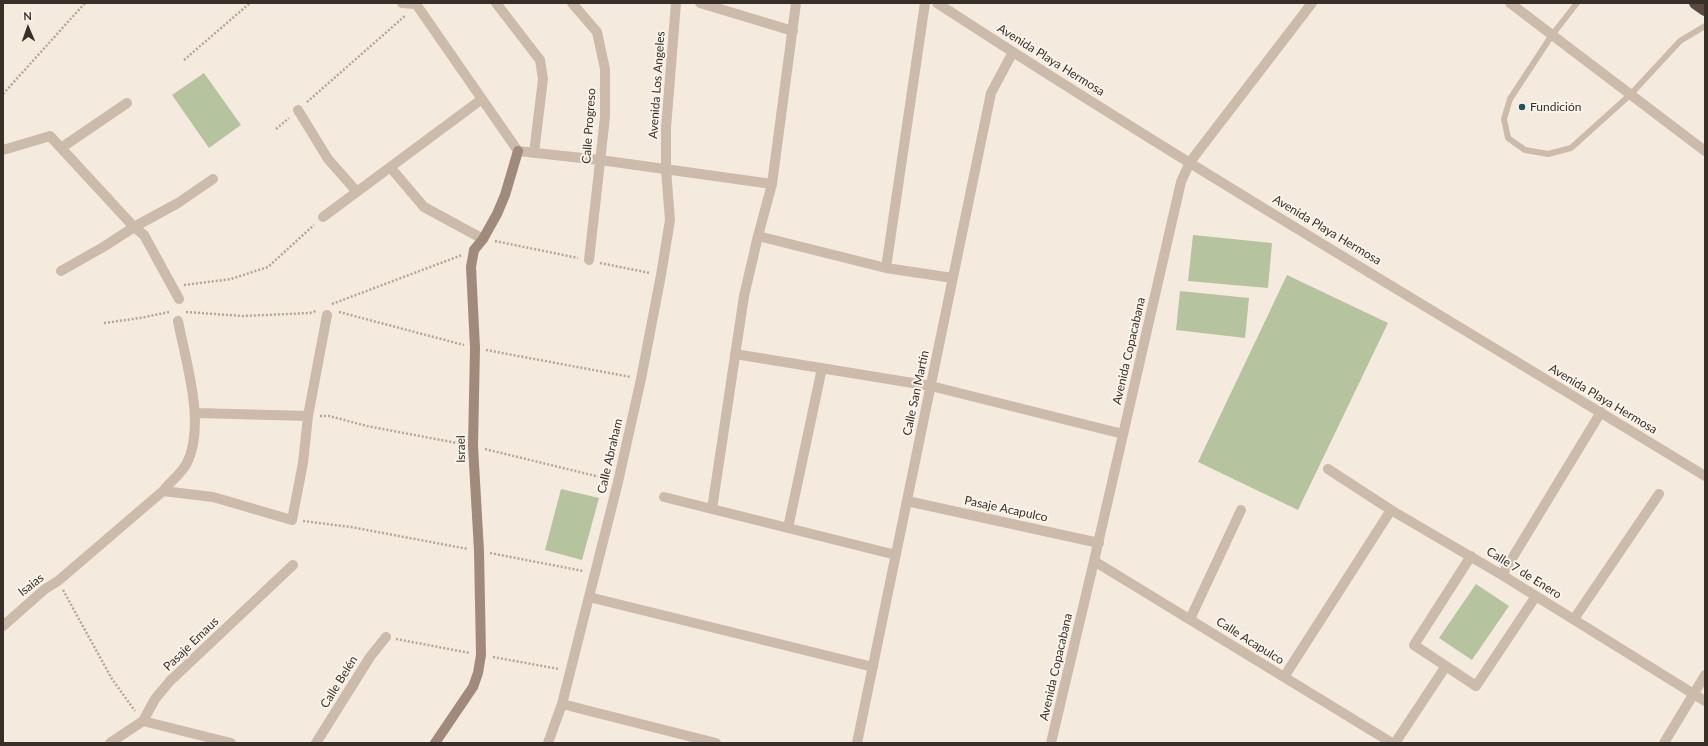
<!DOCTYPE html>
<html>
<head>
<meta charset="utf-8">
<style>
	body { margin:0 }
	#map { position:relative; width:1708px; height:746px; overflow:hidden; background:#f4ebde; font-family:Lato,sans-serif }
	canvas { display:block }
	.frame { position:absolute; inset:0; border:4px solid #392f29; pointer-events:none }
	.north { position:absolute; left:8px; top:8px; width:40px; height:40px; -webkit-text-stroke:3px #fbf4eb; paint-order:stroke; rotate:358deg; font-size:11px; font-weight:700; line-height:16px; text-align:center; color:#392f29 }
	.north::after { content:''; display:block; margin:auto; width:14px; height:18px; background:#392f29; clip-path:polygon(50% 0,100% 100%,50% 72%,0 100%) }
</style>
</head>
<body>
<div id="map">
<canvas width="1708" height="746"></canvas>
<div class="frame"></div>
<div class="north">N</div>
</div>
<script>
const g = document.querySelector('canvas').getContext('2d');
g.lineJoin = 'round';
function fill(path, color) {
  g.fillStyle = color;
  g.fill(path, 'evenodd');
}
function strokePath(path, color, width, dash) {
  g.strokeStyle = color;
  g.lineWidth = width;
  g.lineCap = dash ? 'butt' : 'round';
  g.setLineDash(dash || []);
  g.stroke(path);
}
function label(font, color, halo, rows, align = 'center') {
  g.font = font + ' Lato,sans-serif';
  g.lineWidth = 4;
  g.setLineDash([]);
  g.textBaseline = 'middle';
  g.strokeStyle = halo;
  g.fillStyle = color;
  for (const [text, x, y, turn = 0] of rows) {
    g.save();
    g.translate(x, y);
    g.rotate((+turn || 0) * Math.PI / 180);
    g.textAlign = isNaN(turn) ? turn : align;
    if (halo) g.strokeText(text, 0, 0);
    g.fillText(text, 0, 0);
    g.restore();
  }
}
fill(new Path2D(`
	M204,73L241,125L209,148L172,95Z
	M1193,235L1272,243L1268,288L1188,281Z
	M1287,275L1388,323L1298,510L1198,462Z
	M1180,291L1249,298L1245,338L1176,330Z
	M561,489L599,498L582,560L545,550Z
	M1476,584L1509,606L1472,660L1439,638Z`), '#b5c39e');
strokePath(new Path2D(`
	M184,60L250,3
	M3,94L85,3
	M307,102L406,15
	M276,129L289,118
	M495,241L578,258
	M600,263L650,273
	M184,285L231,279L268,267L314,225
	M332,304L462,255
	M186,312L243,316L310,313L316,311
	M339,312L464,345
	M104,323L140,318L169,312
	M486,350L631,377
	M320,416H329L367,426L462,444
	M485,449L608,479
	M303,521L351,527L468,549
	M490,553L583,571
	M63,590L112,679L135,711
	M396,639L470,653
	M493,657L559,669`), '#b8a694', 2.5, [2, 2]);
strokePath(new Path2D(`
	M1577,3L1552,35L1510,99L1504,119L1508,138L1525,150L1548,154L1571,148L1631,94L1680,41L1705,26`), '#cba', 6);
strokePath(new Path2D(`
	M402,3L416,4L518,151L600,160L772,184
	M496,3L540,60L543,79L534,153
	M572,3L597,32L605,69V117L589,260
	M700,3L793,31
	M937,3C1189,167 1448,319 1705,476
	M1510,3L1705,151
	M298,110L328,159L357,192
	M61,148L127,103
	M3,150L50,136L134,227L144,235L179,299
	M390,167L424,207L483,239
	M323,217L482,99
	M758,236L886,268L953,278
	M886,268L925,3
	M61,271L105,246L134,227L178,203L213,179
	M735,354L931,386L1123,434
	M196,413L308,416
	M1328,469L1391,510L1502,575L1705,701
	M163,491C170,482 182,473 187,463C206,424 186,363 178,321
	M664,497L896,555
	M907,501L1099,543
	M712,509L744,296L758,236L772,184L796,3
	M788,528L822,368
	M1471,556L1414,645L1476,686L1536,596
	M1094,561L1392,743
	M1502,575L1601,412
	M589,597L873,667
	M1190,619L1241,510
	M1574,619L1659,494
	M3,626L45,589L58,581L163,491L213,497L292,520L303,463L308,416L327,315
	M1284,677L1391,510
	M562,704L716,743
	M143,721L231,743
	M110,743L143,721L155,699L170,681L293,565
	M316,743L370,657L386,637
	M548,743L562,704L618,482L641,379L661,275L670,220L666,170V128L676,3
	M857,743L991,93L1013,52
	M1051,743L1094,561L1181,182L1190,162L1312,3
	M1395,743L1446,666
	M1664,743L1705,675`), '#cba', 10);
strokePath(new Path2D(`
	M435,743L473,687L478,673L481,655L479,551L473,446L475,348L471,267L474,250L483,239L497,214L505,195L518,151`), '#a08a7b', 10);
strokePath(new Path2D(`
	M1695,3L1705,10`), '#5b4a40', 12);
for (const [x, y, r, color] of [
	[1522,107,4,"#1d555d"]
]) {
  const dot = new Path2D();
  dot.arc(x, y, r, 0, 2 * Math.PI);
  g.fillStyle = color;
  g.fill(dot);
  strokePath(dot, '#fbf4eb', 1.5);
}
label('12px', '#392f29', '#fbf4eb', [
	["Avenida Playa Hermosa",1051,60,32],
	["Avenida Los Angeles",657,85,-86],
	["Calle Progreso",589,126,-86],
	["Avenida Playa Hermosa",1327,230,31],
	["Avenida Copacabana",1129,351,-77],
	["Calle San Martín",916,393,-78],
	["Avenida Playa Hermosa",1603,399,31],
	["Israel",461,449,-91],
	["Calle Abraham",610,456,-77],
	["Pasaje Acapulco",1006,509,12],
	["Calle 7 de Enero",1524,573,32],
	["Isaias",31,585,-38],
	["Calle Acapulco",1250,641,32],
	["Pasaje Emaus",191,644,-44],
	["Avenida Copacabana",1056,667,-77],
	["Calle Belén",339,682,-58]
]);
label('12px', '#392f29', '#fbf4eb', [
	["Fundición",1530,107]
], 'left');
</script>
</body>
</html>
